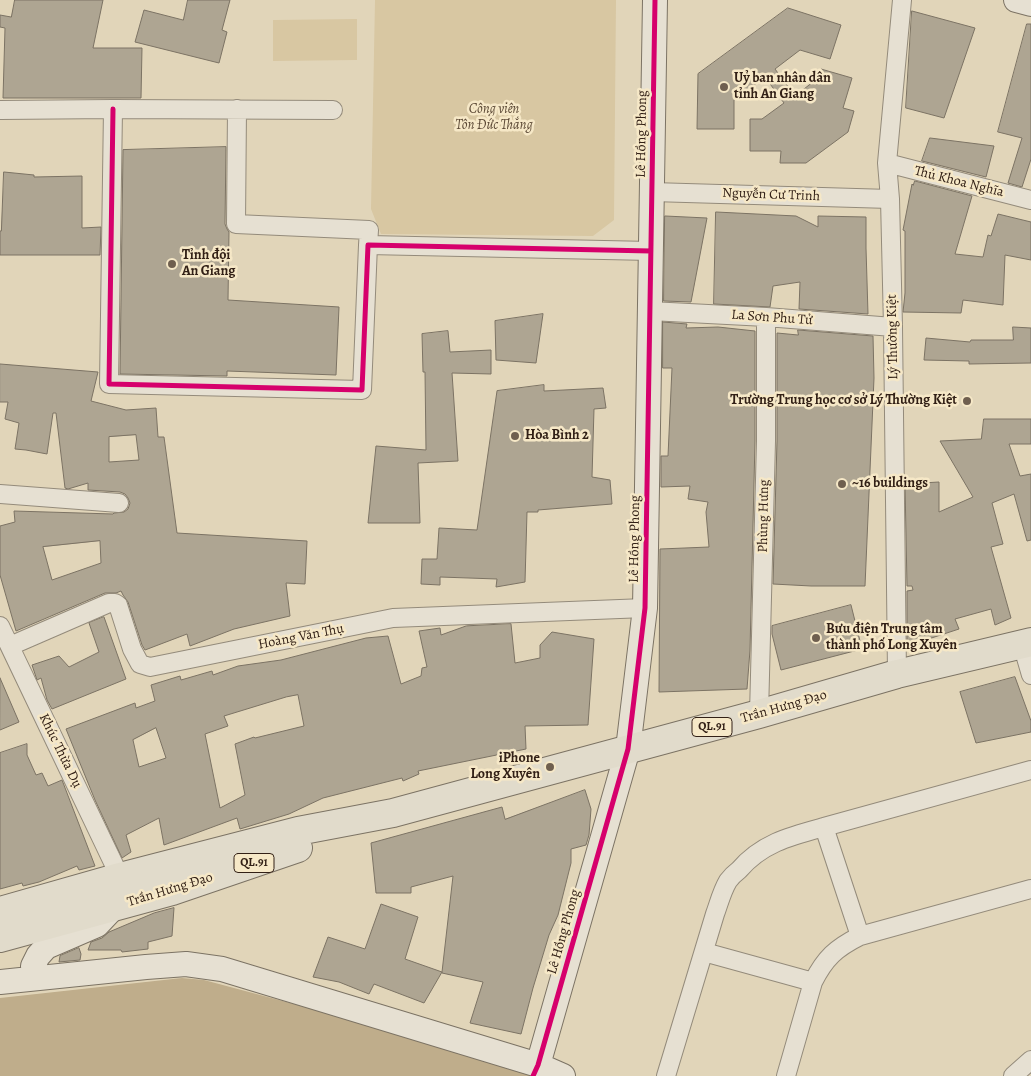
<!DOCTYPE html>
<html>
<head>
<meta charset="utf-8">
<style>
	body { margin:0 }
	canvas { display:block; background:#e1d5b9 }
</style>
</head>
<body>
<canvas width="1031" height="1076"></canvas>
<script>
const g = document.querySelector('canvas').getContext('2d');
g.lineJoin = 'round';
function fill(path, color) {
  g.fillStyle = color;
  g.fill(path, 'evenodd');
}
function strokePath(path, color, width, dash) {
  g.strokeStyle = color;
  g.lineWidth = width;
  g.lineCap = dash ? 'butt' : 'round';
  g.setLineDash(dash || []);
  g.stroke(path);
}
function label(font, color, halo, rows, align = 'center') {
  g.font = font + ' Alegreya,serif';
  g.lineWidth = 5;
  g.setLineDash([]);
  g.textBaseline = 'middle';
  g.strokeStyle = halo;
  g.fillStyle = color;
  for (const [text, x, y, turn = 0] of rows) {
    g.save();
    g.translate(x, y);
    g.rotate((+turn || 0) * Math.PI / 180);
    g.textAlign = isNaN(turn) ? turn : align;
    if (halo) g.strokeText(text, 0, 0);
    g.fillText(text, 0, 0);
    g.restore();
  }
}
fill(new Path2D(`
	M375,0H616L614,220L593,236L381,234L371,209Z
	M357,19V60L273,61V20Z`), '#d8c7a2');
fill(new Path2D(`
	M182,978L204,980L515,1063L540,1076H0V998Z`), '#bfad8b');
const building = new Path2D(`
	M15,0H103L93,48H142L141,98H3L5,28L0,27V15L11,17Z
	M188,0H230L222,30L227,32L219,63L135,42L144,10L183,20Z
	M788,8L841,25L830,59L800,50L775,69L795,96L818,78L821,69L852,78L843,108L854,111L848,132L806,163H780L781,151H750V119H762L784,103L765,77L734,100V129H697L698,74Z
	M912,11L975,28L944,118L906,108Z
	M1027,24H1031V159L1022,187L1008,183L1022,138L998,132Z
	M930,138L994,146L986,177L922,161Z
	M226,147L225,224L227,229L229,232L228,300L339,307L336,375L227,371V376L120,374L123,150Z
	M4,172L34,175V177L82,176V228L101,227L100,255H0V231H1Z
	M915,181L972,196L955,254L983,257L988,235L991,236L998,214L1031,222V260L1005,255L1003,305L963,300L961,313L903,312L905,293V231L903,230L912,184L913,185Z
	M716,212L796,216L818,227V216L866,217V248L868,314L799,309L800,282L773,286L770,307L714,304Z
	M665,216L707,218L691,302L664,301Z
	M543,314L536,363L496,360L495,321Z
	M663,322L687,324L686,328L718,327L755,331V441L750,650L747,689L659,692L660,549L709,547L706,512L708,502L688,499L690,486L661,487V456H668L672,368H663Z
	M1013,327L1031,328V363L969,364V361L924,360L926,338L970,342L971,340H1013Z
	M798,330L873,336L874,378L865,586H811L773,584L777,441V333L798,335Z
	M448,331L450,352L491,350V374L452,373L458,461L418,463L420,523H368L376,446L426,450L425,372H423L422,334Z
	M0,364L98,372L91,401L126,410L156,408L158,437H164L177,533L307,541L305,584L286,583L290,616L234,629L190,646L187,634L145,650L142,645L128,602L123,595L121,591L116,593H105L16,631L0,575V526L15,522L14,511L113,514L114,513L124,512L128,509L130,503L128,498L125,494L120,492L88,490V483L68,489L65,488L56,413H53L47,454L26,450L15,449L19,423L5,419L8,402H0ZM136,435L139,460L109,462V437ZM100,541L101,563L52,580L43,547Z
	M544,385V391L603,388L606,408L594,409L592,477L610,480L612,504L538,510V512H527L525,582L496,587L497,579L440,577V585L421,584L422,559H437L439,528L477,530L497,391Z
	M984,419H1031V444H1009L1020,476L1031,474V540L1027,541L1014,494L992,503L1003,544L991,547L1011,618L995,625L991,609L955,619L959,629L907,646V591L913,590L912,586H907L905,484L939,482V512L973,497L940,441L981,439Z
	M851,605L862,649L781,670L772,634V626Z
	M104,617L126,679L52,709L47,700L41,678L37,680L32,665L59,656L69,667L99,652L89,623Z
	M511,624L515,663L540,658V645L552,632L594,639L588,725L525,726L526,749L418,771L419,774L403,781L402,778L323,798L289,814L240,829L237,818L164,845L159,818L126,835L131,852L122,858L95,800L66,729L135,703L136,708L155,701L151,685L180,676L181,680L212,671L213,675L238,666L281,660L366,638L388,636L401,684L421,676L422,668L427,667L419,631L440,628L441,635L466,626ZM298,695L304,726L255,738L254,737L235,744L245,795L220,808L205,734L228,726L224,716L286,697ZM156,728L166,758L139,767L133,740Z
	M1015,677L1031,721V732L976,743L960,692Z
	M0,678L19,722L0,730Z
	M27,744V755L36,775L42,773L48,786L62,780L95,866L79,870L77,866L39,882L23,886L22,883L0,889V753Z
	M585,790L591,809L589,835L586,845L571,849V863L558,915L549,935L533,988L521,1034L470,1023L483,982L442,973V972L424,1003L374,984L369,994L339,982L313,977L328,937L365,949L381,904L418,917L405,959L442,972L453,876L411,887V893H376L371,843L502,807L505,819Z
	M174,908L172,936L148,942V949L122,952L121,950H88L91,942L102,938L109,932L154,913Z
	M79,948L81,954L80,960L59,962L60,956Z`);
fill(building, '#aea592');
strokePath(building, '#7c7364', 1);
const street = new Path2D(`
	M113,109L109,384L362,390L368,245L651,251
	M237,109L236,224L369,230L368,245
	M0,110L113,109L333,110
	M887,163L1031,200
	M652,192L890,199
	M650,311L766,317L893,327
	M0,494L119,503
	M0,626L120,877
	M1022,644L1031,675
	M10,646L109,603H115L118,605L132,649L140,664L150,667L393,618L645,608
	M897,674L893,327L890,199L887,163L902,0
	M759,714L766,441V317
	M860,936L824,827L1031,770
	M704,952L813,982
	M666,1076L715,914C719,903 722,891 728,881C731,877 735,873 739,870C762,843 791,836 824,827
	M786,1076L813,982C825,958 836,948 860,936L1031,889
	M1013,1076L1031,1060`);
const secondary = new Path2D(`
	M1016,0L1031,4
	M34,978L33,966L38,956L46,947L97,925L113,908
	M0,982L146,967L186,964L222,969L538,1065L563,1076
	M538,1065L628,749L645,608L655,0`);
const highway = new Path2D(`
	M0,911L120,877L298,831L393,813L759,714L897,674L1031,642
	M0,938L172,891L298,848`);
strokePath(street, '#948b7b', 20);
strokePath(secondary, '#7c7364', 26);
strokePath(highway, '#7c7364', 30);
strokePath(street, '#e6e0d2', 18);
strokePath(secondary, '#e6e0d2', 24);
strokePath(highway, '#e1dbcb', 28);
strokePath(new Path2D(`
	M113,109L109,384L362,390L368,245L651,251
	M533,1076L538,1065L628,749L645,608L655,0`), '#d6006c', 5);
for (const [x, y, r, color] of [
	[724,87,5,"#6f5f4f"],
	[172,264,5,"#6f5f4f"],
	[967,401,5,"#6f5f4f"],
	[515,436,5,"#6f5f4f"],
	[842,484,5,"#6f5f4f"],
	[816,638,5,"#6f5f4f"],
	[550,767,5,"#6f5f4f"]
]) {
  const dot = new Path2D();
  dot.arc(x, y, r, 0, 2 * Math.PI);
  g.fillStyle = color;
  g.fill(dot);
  strokePath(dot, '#f6e8c7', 2);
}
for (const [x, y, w] of [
	[712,727,40],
	[254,863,40]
]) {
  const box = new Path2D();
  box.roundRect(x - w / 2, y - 9.5, w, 19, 4);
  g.fillStyle = '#f6e8c7';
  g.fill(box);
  strokePath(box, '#322016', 1);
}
label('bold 12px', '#322016', null, [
	["QL.91",712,727],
	["QL.91",254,863]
]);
label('bold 14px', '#322016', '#f6e8c7', [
	["Uỷ ban nhân dân",734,79],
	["tỉnh An Giang",734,95],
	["Tỉnh đội",182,256],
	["An Giang",182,272],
	["Trường Trung học cơ sở Lý Thường Kiệt",957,401,"right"],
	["Hòa Bình 2",525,436],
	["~16 buildings",852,484],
	["Bưu điện Trung tâm",826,630],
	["thành phố Long Xuyên",826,646],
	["iPhone",540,759,"right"],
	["Long Xuyên",540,775,"right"]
], 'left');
label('italic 14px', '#5a4734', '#f6e8c7', [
	["Công viên",494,110],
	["Tôn Đức Thắng",494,126]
]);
label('14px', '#322016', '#f6e8c7', [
	["Lê Hồng Phong",642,134,-89],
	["Thủ Khoa Nghĩa",959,182,14],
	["Nguyễn Cư Trinh",771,195,2],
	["La Sơn Phu Tử",772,318,4],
	["Lý Thường Kiệt",893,337,-91],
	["Phùng Hưng",764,516,-89],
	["Lê Hồng Phong",635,539,-89],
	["Hoàng Văn Thụ",301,637,-11],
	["Trần Hưng Đạo",784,707,-16],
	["Khúc Thừa Dụ",60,751,64],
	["Trần Hưng Đạo",170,890,-17],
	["Lê Hồng Phong",564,932,-74]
]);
</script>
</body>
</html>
